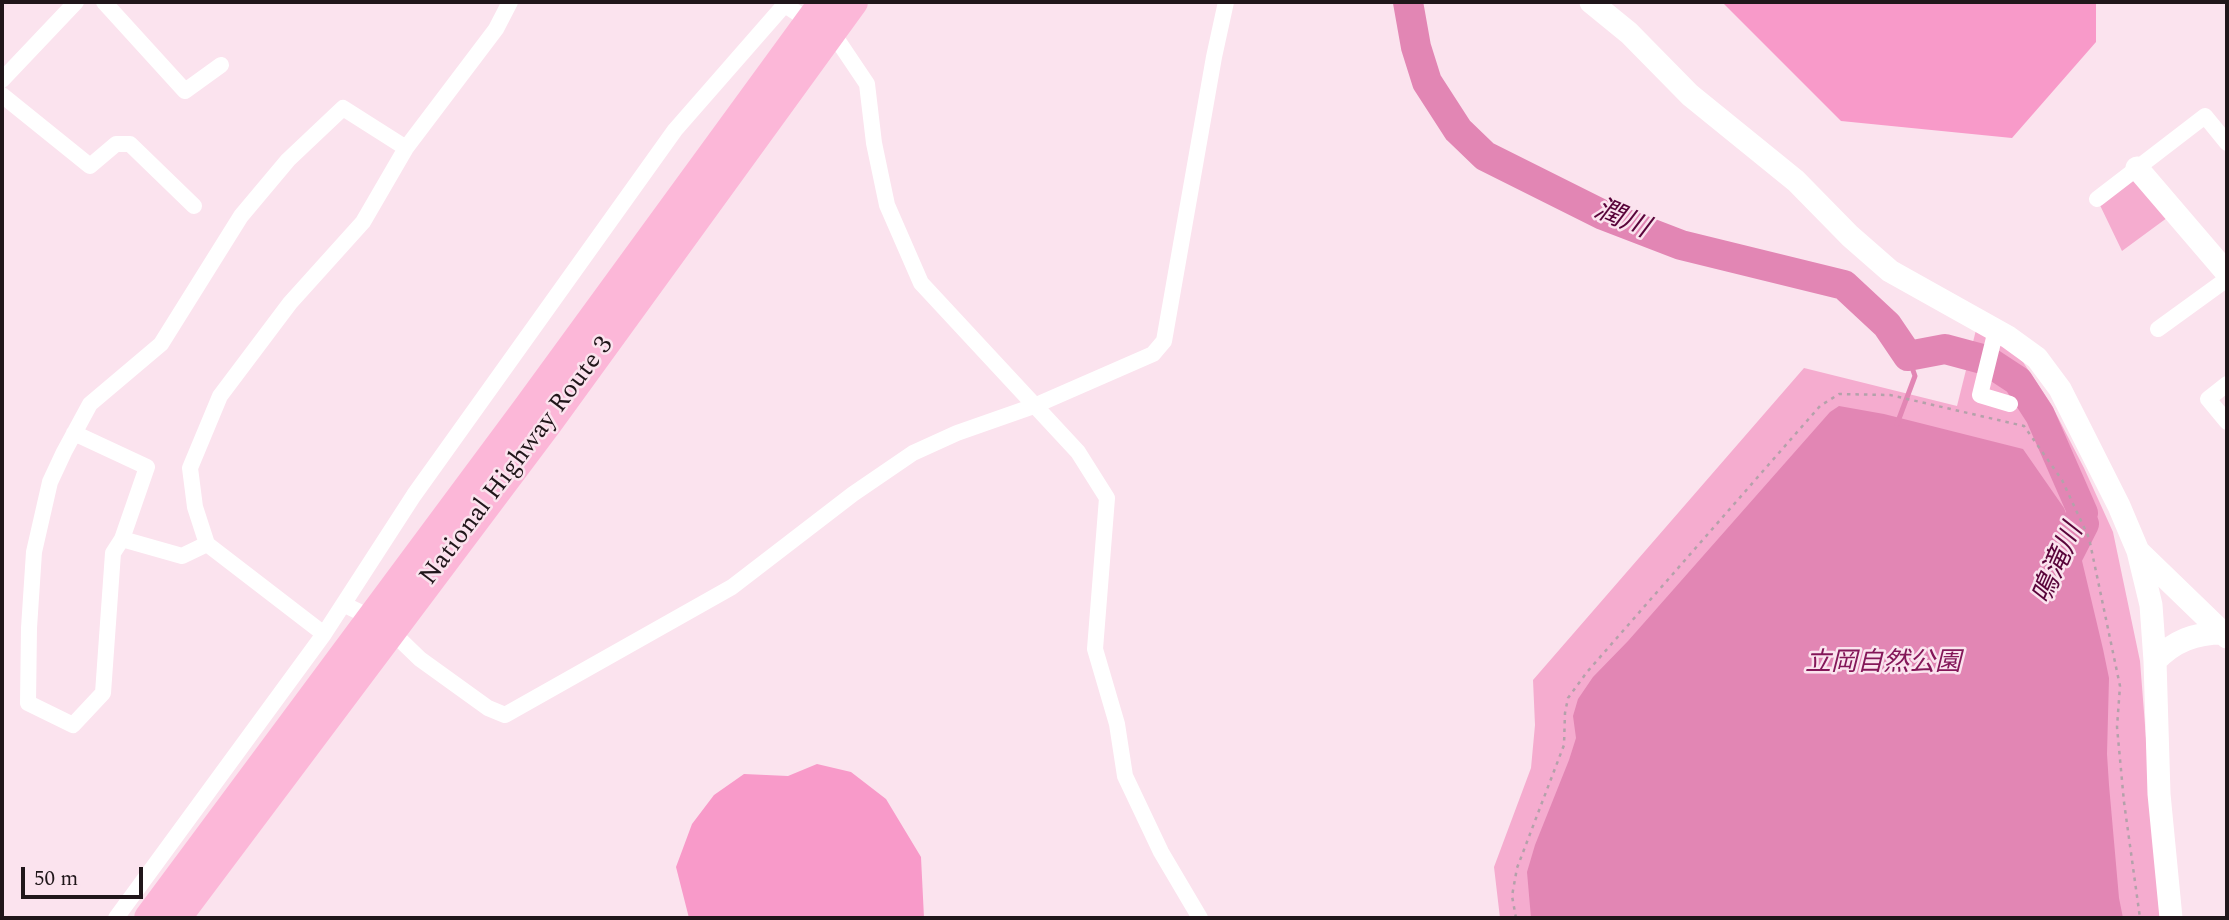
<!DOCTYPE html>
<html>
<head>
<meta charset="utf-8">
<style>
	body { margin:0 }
	#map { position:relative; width:2229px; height:920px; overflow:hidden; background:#fbe3ee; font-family:Spectral,serif }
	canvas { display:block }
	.frame { position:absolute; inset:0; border:4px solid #20161a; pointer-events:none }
	.scale { position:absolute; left:21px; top:867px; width:122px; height:32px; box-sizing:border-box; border:4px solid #20161a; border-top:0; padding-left:9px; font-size:21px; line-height:24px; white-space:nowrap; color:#20161a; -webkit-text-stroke:5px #fbe3ee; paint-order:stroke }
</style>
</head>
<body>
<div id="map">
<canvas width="2229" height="920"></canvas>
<div class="frame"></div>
<div class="scale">50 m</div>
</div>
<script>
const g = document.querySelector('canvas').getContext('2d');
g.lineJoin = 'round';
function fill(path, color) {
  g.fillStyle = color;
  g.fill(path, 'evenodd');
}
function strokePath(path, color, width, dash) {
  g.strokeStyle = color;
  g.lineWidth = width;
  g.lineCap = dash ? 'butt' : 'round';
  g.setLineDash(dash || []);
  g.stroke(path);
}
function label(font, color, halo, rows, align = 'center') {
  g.font = font + ' Spectral,"Noto Sans JP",serif';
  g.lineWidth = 5;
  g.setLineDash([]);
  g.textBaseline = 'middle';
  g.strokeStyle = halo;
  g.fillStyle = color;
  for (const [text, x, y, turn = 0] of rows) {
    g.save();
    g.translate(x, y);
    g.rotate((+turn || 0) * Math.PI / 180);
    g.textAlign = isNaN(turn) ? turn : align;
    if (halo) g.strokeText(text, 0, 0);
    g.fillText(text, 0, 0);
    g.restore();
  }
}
fill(new Path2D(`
	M2137,168L2175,212L2122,251L2097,199Z
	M1976,330L2002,343L2023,362L2051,404L2084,468L2113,532L2140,661L2160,918H1500L1494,867L1531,768L1535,725L1533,680L1804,368L1957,406Z`), '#f5accf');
fill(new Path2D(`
	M1722,2H2096V42L2012,138L1841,121Z
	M817,764L851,772L886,799L921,857L924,918H689L676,867L692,824L714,795L744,774L788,776Z`), '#f89ac9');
fill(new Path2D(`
	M1839,406L1884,414L2023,449L2064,508L2078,544L2103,649L2109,678L2107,754L2109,785L2119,898L2123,918H1531L1527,872L1535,845L1569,760L1576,738L1573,716L1578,699L1593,677L1628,641L1830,412Z`), '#e286b4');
strokePath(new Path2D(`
	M1897,424L1915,376L1908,356`), '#e286b4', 5);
strokePath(new Path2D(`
	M1408,2L1416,47L1427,82L1458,130L1485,156L1603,215L1681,245L1844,285L1887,325L1908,356L1945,349L1986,360L2018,381L2040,415L2083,513L2081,515L2084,524L2058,575`), '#e286b4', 30);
strokePath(new Path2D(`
	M1516,918L1512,896L1517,868L1564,745L1565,713L1568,698L1587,672L1820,406L1839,394L1890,395L2024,426L2062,480L2089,538L2120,686L2117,727L2124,802L2140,918`), '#b4a1aa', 2.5, [3.5, 5]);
strokePath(new Path2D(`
	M104,2L185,91L221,65
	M785,5L811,22L832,32L867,84L874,143L887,205L921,283L1078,452L1107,498L1095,649L1117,724L1125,776L1161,852L1200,918
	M2,80L76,2
	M2,95L90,166L116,144H130L194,206
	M2097,199L2205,116L2227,143
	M2158,329L2227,279
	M1996,330L1980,395L2010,404
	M2227,384L2208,399L2227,422
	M74,433L147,467L122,539L113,553L103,693L73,725L28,703L29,628L34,552L50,482L64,452L90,404L161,344L241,216L288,160L343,108L406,148
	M122,539L182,556L207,544
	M345,605L372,618L392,632L420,659L488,708L505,715L732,587L853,494L913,453L957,433L1034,406L1153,354L1164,341L1214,57L1226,2
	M324,634L207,544L195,507L190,468L220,396L290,303L363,222L406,148L496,29L510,2
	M116,918L324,634L414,495L675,130L787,2`), '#fff', 16);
strokePath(new Path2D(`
	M1591,2L1629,33L1690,95L1796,181L1850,236L1890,271L2008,337L2037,358L2060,389L2119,506L2138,551L2151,605L2155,661L2159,794L2171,918
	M2137,168L2227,273
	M2138,551L2227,637
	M2155,661C2174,641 2195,633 2223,633`), '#fff', 23);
strokePath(new Path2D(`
	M149,918L527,409L824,2
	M176,918L549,421L853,2`), '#fcb7d8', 30);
label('26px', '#20161a', '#fbe3ee', [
	["National Highway Route 3",518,462,-53]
]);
label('italic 26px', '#841759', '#fbe3ee', [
	["立岡自然公園",1883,665]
]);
label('italic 28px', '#59043a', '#fbe3ee', [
	["潤川",1621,221,23],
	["鳴滝川",2060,565,-66]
]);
</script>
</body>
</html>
